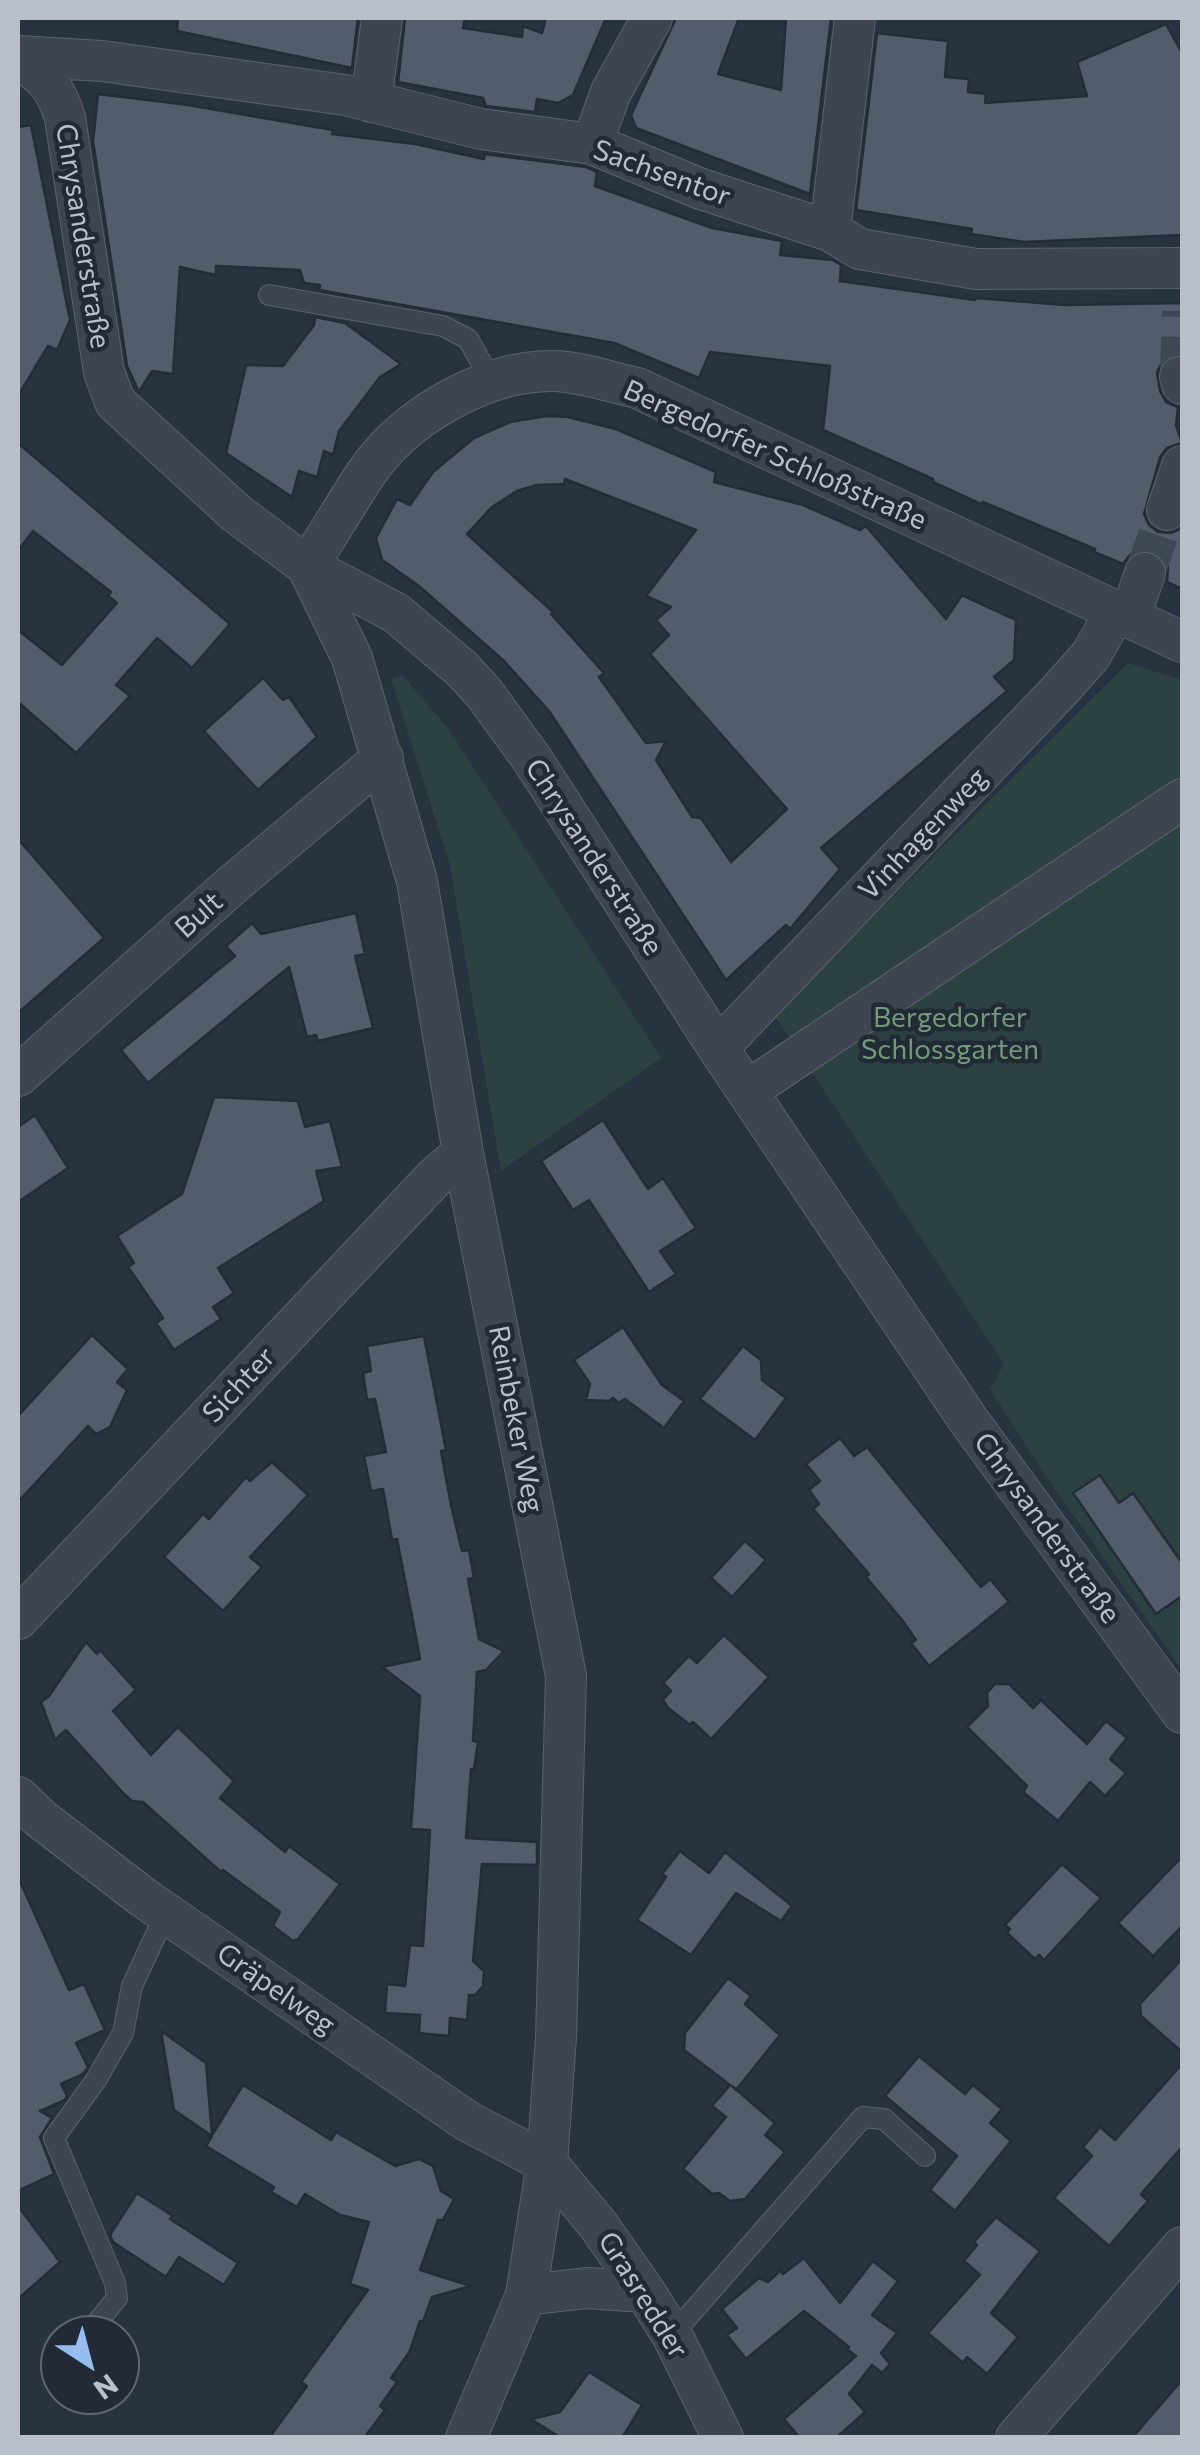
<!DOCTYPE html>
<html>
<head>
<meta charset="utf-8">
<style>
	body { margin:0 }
	#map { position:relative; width:1200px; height:2455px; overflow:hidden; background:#283340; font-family:Commissioner,sans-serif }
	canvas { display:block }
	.frame { position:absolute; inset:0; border:20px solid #b9c0ca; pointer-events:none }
	.north { position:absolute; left:40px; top:2315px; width:100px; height:100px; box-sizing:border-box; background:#212a35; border:2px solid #5e6671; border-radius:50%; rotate:144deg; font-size:28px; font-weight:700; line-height:40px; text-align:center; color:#b9c0ca }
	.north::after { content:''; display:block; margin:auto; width:35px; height:45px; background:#97bdf0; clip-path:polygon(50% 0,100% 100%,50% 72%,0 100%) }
</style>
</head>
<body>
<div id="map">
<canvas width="1200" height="2455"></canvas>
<div class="frame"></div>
<div class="north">N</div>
</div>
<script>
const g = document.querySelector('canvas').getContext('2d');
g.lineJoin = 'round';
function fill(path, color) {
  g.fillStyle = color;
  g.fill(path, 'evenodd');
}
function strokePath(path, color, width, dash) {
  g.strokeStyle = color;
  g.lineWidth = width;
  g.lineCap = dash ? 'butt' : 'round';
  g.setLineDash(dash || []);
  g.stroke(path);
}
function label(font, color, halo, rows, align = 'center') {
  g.font = font + ' Commissioner,sans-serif';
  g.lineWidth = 9;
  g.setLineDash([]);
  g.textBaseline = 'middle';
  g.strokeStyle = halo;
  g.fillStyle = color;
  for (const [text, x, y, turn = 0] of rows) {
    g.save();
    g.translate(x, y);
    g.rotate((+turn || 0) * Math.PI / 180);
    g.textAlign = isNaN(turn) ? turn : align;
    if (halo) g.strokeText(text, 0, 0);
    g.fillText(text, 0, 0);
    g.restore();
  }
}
fill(new Path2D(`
	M1128,663L1182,680V1670L1037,1463L990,1389L1004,1364L774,1015Z
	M402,675L448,728L661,1058L501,1171L450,865L391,679Z`), '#2b4142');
const building = new Path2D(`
	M178,18H358L352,68L177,31Z
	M405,18H465L463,28L522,37L523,26L542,33L546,18H606L573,95L558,103L537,99L535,112L486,106L483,98L398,82Z
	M676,18H739L718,74L781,90L786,18H831L810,194L636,128L631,115Z
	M1166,24L1182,53V235L1024,242L971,234L972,229L856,210L877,33L948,41L945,77L969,79L968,92L986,94L985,103L1087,96L1077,62Z
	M98,94L188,105L333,130L332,134L415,144L484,159L485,154L586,167L597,172L595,186L712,228L782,241L780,255L833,260L841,265L840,281L975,300L976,298L1065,305L1182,303V354L1164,360L1157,372L1160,391L1166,402L1178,407L1176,425L1182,443L1167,448L1160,457L1144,514L1149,525L1158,532L1171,533L1182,528V589L1167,582L1168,567L1163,558L1154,551L1139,550L1130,555L1123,564L1094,552L1095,549L983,502L981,504L933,482V479L823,430L830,366L710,352L699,378L614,343L319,290L320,285L304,283L300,270L216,266V275L180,267L173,374L152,371L139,392L127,366L93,141Z
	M31,125L70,320L57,350L48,346L18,396V127Z
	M315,317L345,323L401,364L380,377L339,431L333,455L324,451L317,477L299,471L292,497L226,453L246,365L283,366L314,325Z
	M546,416L568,417L616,429L716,472L714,482L803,505L860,530L866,526L946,619L962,595L1016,620L1014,660L994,677L1007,691L821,848L840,869L790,929L786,925L726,980L549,711L504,661L419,586L382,560L376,538L397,499L410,505L433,472L474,438L510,422ZM565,479L696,530L646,596L671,607L656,620L669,635L650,654L787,809L731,862L701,818L692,817L656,760L666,741L646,743L599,677L604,673L551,614L553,612L467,534L492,507L517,491L537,485L564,484Z
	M18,443L230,624L192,668L157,638L116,685L130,696L76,753L18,702V630L62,665L117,603L108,596L111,592L33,531L18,551Z
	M263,678L283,700L289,697L317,737L258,790L204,731Z
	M18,839L104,938L18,1013Z
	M356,913L365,954L355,956L373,1028L318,1041L316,1035L307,1037L289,967L148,1083L121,1050L235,956L226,946L252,923L261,934Z
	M214,1097L298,1101L305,1127L330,1121L342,1167L316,1171L324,1201L218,1268L234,1293L213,1307L221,1319L174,1350L156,1323L163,1318L128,1267L134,1263L117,1236L182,1194Z
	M35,1115L68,1168L18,1202V1127Z
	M603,1120L648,1189L663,1178L696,1228L660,1251L676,1274L649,1292L589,1200L573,1210L541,1161Z
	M623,1327L662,1385L684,1401L664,1428L625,1399L618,1403L613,1398L609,1401L586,1400L590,1384L574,1360Z
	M92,1335L128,1369L117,1382L127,1390L110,1427L96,1434L88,1426L18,1502V1416Z
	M424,1336L446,1450L441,1451L451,1505L462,1551L469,1550L474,1578L468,1579L479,1639L504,1651L486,1670L477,1672L473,1741L478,1742L474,1769H471L466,1838L537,1842V1865L482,1864L473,1961L484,1971L483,1986L475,1995H469L467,2020L450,2018L449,2036L419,2033L420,2015L385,2013L387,1984L405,1986L410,1945L423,1946L430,1830L411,1829L420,1696L382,1667L420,1659L417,1642L397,1539L392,1540L383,1489L371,1491L364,1456L386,1452L375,1399L367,1400L363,1373L371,1371L367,1346Z
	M743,1346L761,1360L762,1380L786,1398L755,1440L700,1399Z
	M840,1438L854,1456L867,1447L981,1587L990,1579L1009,1602L929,1666L911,1643L916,1640L902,1620L866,1577L869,1574L813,1509L819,1504L809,1490L820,1481L806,1464Z
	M272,1462L308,1495L250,1557L262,1567L223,1611L164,1557L203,1514L209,1519L246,1477L250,1481Z
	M1100,1475L1119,1503L1133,1493L1182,1563V1596L1156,1614L1073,1493Z
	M745,1541L766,1560L732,1597L711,1578Z
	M724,1635L769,1677L711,1739L693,1722L690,1725L668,1708L663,1700L671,1691L663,1683L689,1656L697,1663Z
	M86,1642L97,1654L100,1650L136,1690L113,1711L151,1755L178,1727L234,1781L220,1798L285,1852L289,1846L340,1884L298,1939L293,1941L273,1926L280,1912L223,1870L221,1872L143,1802L132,1801L124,1794L66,1730L55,1740L41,1702L49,1696Z
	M995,1684H1009L1033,1708L1041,1700L1087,1744L1106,1721L1127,1738L1110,1759L1126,1773L1105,1796L1090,1782L1058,1821L1023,1792L1027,1786L967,1727L988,1706L987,1693Z
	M680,1851L709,1873L725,1852L792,1906L781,1921L736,1893L691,1955L637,1920L666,1877L662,1874Z
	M1182,1857V1926L1153,1956L1118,1923Z
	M1062,1864L1101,1898L1044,1960L1039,1955L1035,1959L1007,1933L1010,1929L1005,1925Z
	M18,1877L69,1990L84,1984L105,2030L76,2043L88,2067L83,2074L61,2084L67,2096L65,2100L40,2111L52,2118L40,2137L54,2174L18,2191Z
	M1182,1959V2052L1141,2016L1140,2004Z
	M728,1978L751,1996L745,2004L780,2035L736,2090L732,2086L775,2123L765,2135L785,2152L745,2199L730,2201L719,2193L712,2194L683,2169L726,2117L712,2106L730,2085L684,2050L685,2033Z
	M161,2031L206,2063L212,2135L243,2085L331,2140L336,2132L395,2166L419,2159L433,2166L441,2191L454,2199L443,2220H438L420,2270L471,2286L432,2297L423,2322L420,2321L410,2351L391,2378L397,2382L380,2406L385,2410L364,2438H269L307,2386L301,2382L368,2290L350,2284L369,2222L340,2215L305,2194L297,2207L271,2192L274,2187L206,2146L212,2136L174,2110Z
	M919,2056L965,2094L973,2085L1002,2109L990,2123L1011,2141L955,2211L930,2190L957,2156L885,2096Z
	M1182,2064V2147L1141,2194L1148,2201L1109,2246L1054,2198L1092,2156L1083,2147L1100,2127L1115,2140Z
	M137,2193L173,2216L170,2219L238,2263L224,2285L179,2257L166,2277L113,2242L110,2235Z
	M18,2206L60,2262L18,2299Z
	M996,2217L1040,2251L991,2313L1018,2337L987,2374L967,2357L963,2363L928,2333L980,2275L964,2261L977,2245L974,2242Z
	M804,2258L840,2303L873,2261L898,2281L872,2315L897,2333L881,2353L890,2364L882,2373L872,2365L849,2394L865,2412L836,2438H800L784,2419L856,2356L847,2349L849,2347L804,2311L746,2359L727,2335L737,2328L722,2309L759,2278L768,2282L780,2271L783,2274Z
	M589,2372L642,2405L622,2438H561L531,2419L560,2412Z
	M1182,2380V2438H1132Z`);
fill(building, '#525c6a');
strokePath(building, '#232c37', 2.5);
strokePath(new Path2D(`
	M1180,377L1182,311
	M1145,573L1167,510`), '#3e4855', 40, [40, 20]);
const lane = new Path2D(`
	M269,295L443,326L468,339L491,380
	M87,2335L117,2298L115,2283L54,2138L96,2080L123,2033L132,1986L166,1913
	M672,2335L863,2117L884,2119L925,2156`);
const street = new Path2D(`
	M18,56L102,61L345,95L481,129L592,144L701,189L830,231L860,249L976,269L1182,268
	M18,58C46,77 55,86 65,118L104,372L115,402L236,513L307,566L396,613L462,669L484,693L532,759L718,1048L967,1418L1182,1713
	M371,102L382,18
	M592,144L611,92L652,18
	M830,231L855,18
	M1180,377L1182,384
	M1167,510L1182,466
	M307,566L352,658L417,881L463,1153L566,1676L556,2037L547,2163L526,2295L466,2438
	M307,566C328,536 345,505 365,475C403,417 485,370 554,371C582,372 610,382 637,388L1182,642
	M1130,617L1145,573
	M718,1048L1060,690L1091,655L1116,611
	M18,1076L232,885L383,758
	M747,1091L1182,799
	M18,1619L435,1177L463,1153
	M18,1797L41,1819L144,1898L467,2121L547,2163L599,2226L645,2292L672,2335L723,2438
	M526,2295L587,2288L645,2292
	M1016,2438L1182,2247`);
strokePath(lane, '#5a636d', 22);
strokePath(street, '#5a636d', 42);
strokePath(lane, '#3c4550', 20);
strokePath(street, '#3c4550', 40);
label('28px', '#b9c0ca', '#212a35', [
	["Sachsentor",662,173,20],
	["Chrysanderstraße",83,236,81],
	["Bergedorfer Schloßstraße",775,455,24],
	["Vinhagenweg",923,834,-46],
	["Chrysanderstraße",594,857,57],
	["Bult",199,915,-42],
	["Sichter",239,1385,-47],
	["Reinbeker Weg",516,1419,79],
	["Chrysanderstraße",1047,1528,54],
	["Gräpelweg",276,1989,35],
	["Grasredder",643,2295,58]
]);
label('28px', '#729979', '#212a35', [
	["Bergedorfer",950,1018],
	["Schlossgarten",950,1050]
]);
</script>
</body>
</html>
